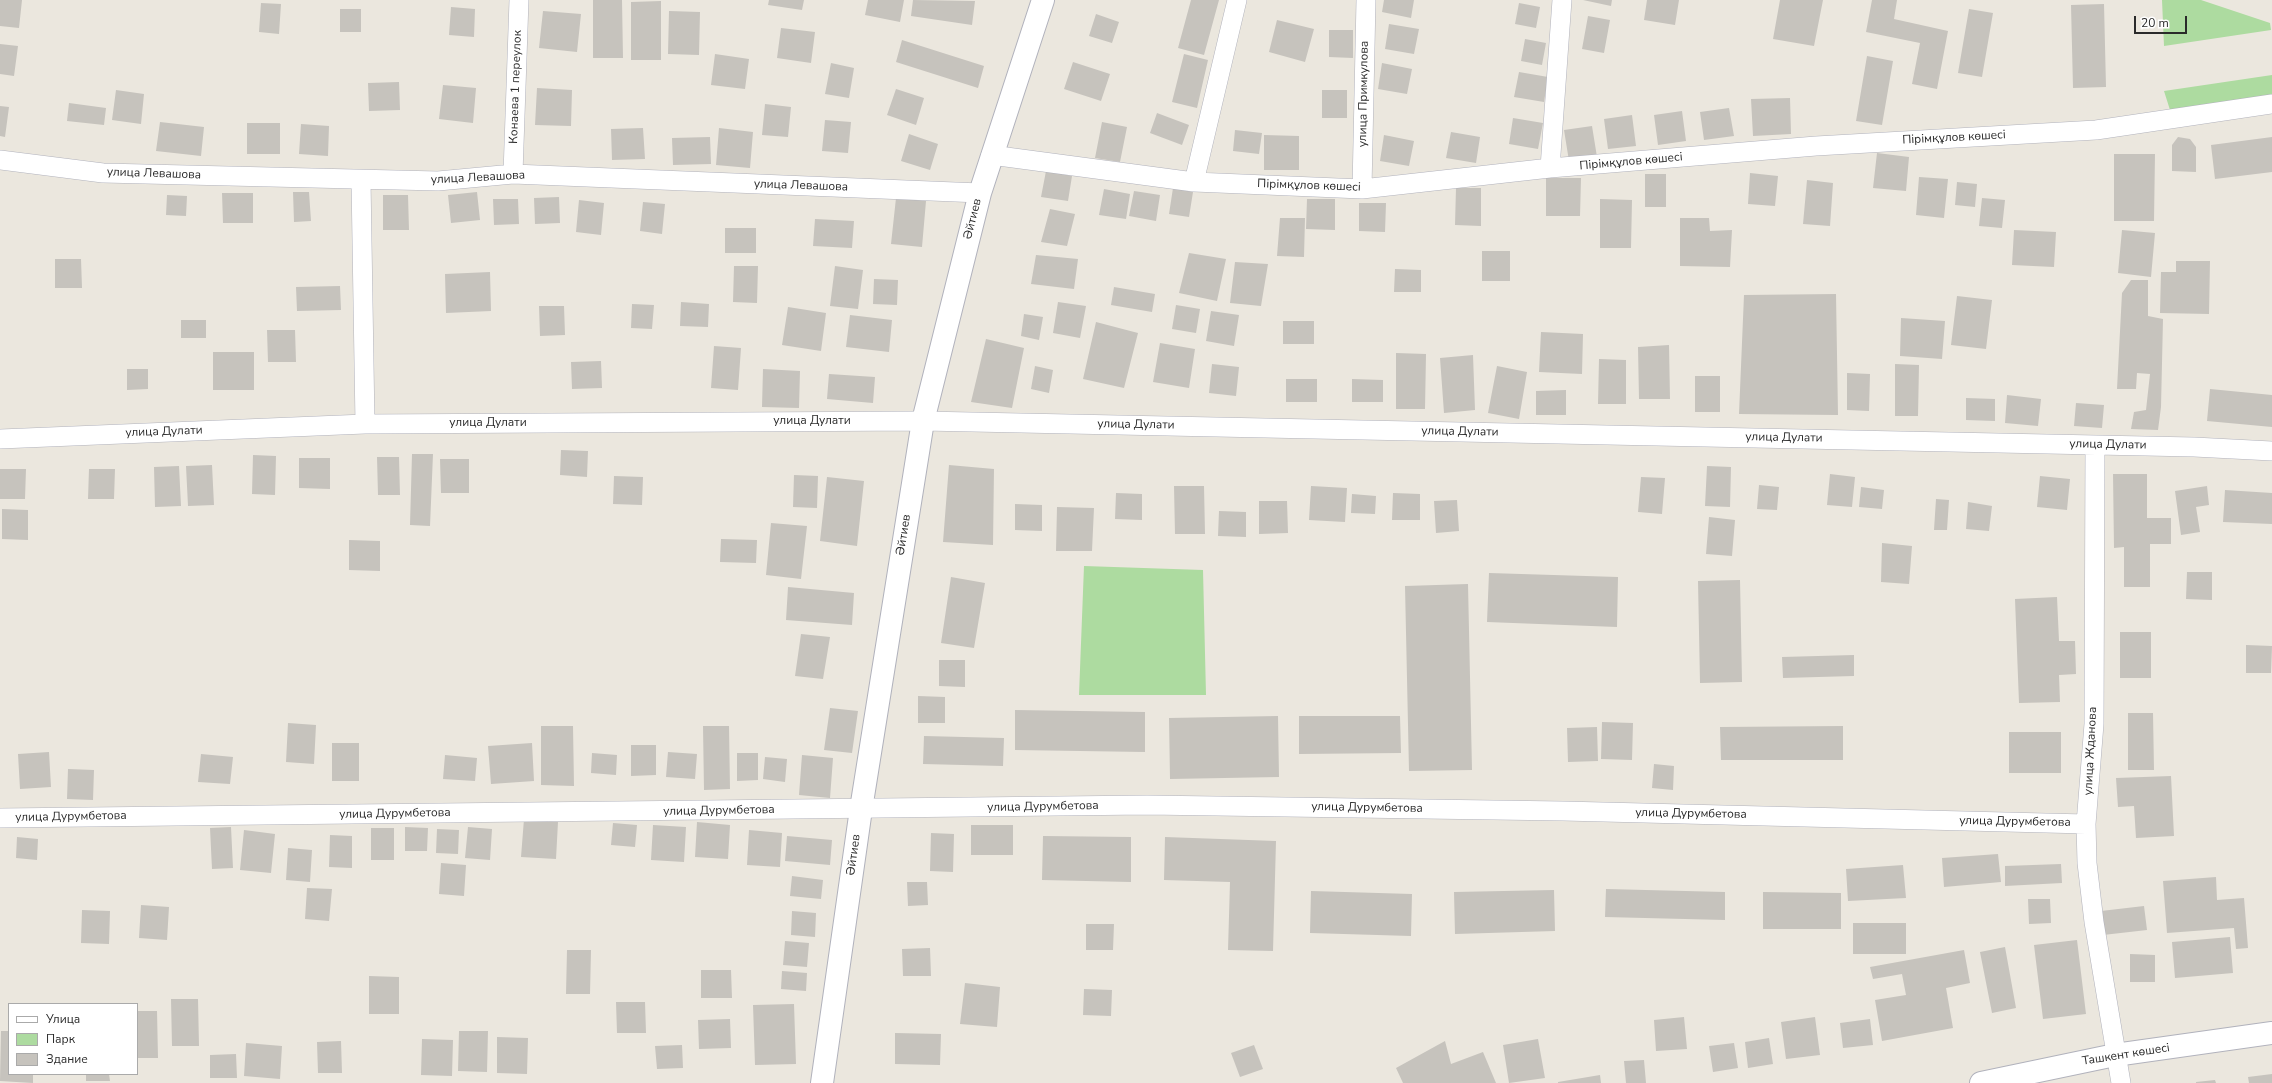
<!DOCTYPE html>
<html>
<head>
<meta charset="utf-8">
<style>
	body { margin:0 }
	#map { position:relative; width:2272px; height:1083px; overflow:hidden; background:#ebe7de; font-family:"Nunito Sans",sans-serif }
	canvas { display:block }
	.legend { position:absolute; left:8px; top:1003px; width:130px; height:72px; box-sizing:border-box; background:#fff; border:1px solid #aaa; margin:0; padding:5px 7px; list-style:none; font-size:12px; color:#2a2a2a }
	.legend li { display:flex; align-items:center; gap:8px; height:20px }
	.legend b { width:20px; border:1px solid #aaa }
	.scale { position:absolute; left:2134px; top:16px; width:53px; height:18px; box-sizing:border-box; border:2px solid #2a2a2a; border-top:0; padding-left:5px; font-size:12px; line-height:14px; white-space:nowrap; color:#2a2a2a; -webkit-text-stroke:3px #fff; paint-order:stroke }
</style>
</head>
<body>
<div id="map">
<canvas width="2272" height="1083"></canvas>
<ul class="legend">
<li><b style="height:5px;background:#fff"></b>Улица</li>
<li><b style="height:11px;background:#addba0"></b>Парк</li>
<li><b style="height:11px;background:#c6c3bd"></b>Здание</li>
</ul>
<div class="scale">20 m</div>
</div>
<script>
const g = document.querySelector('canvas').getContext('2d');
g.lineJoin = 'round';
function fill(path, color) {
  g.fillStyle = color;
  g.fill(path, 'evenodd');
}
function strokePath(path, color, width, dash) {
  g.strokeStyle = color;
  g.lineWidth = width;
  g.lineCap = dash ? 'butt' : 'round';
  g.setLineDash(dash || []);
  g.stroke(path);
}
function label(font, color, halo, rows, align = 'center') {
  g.font = font + ' "Nunito Sans",sans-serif';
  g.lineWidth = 3;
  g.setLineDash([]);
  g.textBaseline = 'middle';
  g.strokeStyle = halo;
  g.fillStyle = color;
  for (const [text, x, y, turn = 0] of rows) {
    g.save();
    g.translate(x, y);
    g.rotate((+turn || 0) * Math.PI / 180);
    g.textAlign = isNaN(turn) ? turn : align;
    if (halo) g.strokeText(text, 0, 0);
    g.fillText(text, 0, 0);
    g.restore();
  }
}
fill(new Path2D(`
	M2162,0H2201L2270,23L2271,30L2164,46Z
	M2272,75V98L2170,110L2164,91Z
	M1084,566L1203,570L1206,695H1079Z`), '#addba0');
fill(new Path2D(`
	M0,0H22L19,28L0,26Z
	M593,0H622L623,58H593Z
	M769,0H804L802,10L768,5Z
	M868,0H904L900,22L865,15Z
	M913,0L975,1L972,25L911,16Z
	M1191,0H1219L1204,55L1178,48Z
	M1384,0H1414L1411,18L1382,12Z
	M1583,0H1612L1611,6Z
	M1647,0H1679L1675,25L1644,20Z
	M1780,0H1823L1814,46L1773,39Z
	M1872,0H1897L1894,19L1948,31L1937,89L1912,84L1920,43L1866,32Z
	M661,1V60H631V2Z
	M261,3L281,4L279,34L259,32Z
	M1519,3L1540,7L1536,28L1515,24Z
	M2104,4L2106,87L2073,88L2071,5Z
	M451,7L475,9L474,37L449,35Z
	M340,9H361V32H340Z
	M1969,9L1993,13L1982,77L1958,73Z
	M543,11L581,14L577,52L539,48Z
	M669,11L700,12L699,55L668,54Z
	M1096,14L1119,22L1112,43L1089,36Z
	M1588,16L1610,20L1604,53L1582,49Z
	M1277,20L1314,29L1305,62L1269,52Z
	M1389,24L1419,29L1414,54L1385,49Z
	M781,28L815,32L811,63L777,58Z
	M1329,30H1353V58L1329,57Z
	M1525,39L1546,43L1542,65L1521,61Z
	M902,40L984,66L978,88L896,62Z
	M0,44L18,46L14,76L0,74Z
	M715,54L749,59L745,89L711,85Z
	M1184,54L1208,60L1197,108L1172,102Z
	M1867,56L1893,61L1882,125L1856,121Z
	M1073,62L1110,74L1101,101L1064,89Z
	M831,63L854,68L849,98L825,94Z
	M1382,63L1412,69L1407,94L1378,89Z
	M1519,72L1548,77L1544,102L1514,97Z
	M399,82L400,110L369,111L368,83Z
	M443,85L476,88L473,123L439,119Z
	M537,88L572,90L571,126L535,125Z
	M896,89L924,98L916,125L887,115Z
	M116,90L144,94L141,124L112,120Z
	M1322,90H1347V118H1322Z
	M1790,98L1791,134L1753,136L1751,99Z
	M69,103L106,108L104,125L67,121Z
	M765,104L791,107L788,137L762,135Z
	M0,106L9,107L5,137L0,136Z
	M1729,108L1734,136L1704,140L1700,112Z
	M1682,111L1686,141L1658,145L1654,115Z
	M1157,113L1189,125L1182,145L1150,133Z
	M1632,115L1636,146L1608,149L1604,119Z
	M1513,118L1543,123L1538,149L1509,144Z
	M825,120L851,122L848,153L822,151Z
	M160,122L204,127L201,156L156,151Z
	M1102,122L1127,127L1120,162L1095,158Z
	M247,123H280V154H247Z
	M301,124L329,126L328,156L299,154Z
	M1592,126L1597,157L1569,161L1564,130Z
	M643,128L645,159L612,160L611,129Z
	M719,128L753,132L750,168L716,165Z
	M1235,130L1262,133L1259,154L1233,151Z
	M1451,132L1480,137L1476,163L1446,158Z
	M909,134L938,144L930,170L901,161Z
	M1264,135L1299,136V170H1264Z
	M1384,135L1414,141L1409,166L1380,161Z
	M710,137L711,164L673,165L672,138Z
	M2178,137L2190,139L2196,147V172L2172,171V145Z
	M2272,137V172L2215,179L2211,145Z
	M1877,153L1909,157L1906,191L1873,188Z
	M2114,154H2155L2154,221H2114Z
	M1046,171L1072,176L1068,201L1041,197Z
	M1750,173L1778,176L1775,206L1748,204Z
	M1645,174H1666V207H1645Z
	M1919,177L1948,179L1944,218L1916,215Z
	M1546,178H1581L1580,216H1546Z
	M1807,180L1833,183L1830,226L1803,224Z
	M1957,182L1977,184L1975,207L1955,205Z
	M1173,188L1193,192L1189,217L1169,214Z
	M1456,188H1481V226L1455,225Z
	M1104,189L1130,194L1126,219L1099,215Z
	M1134,191L1160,195L1156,221L1129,216Z
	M293,192H309L311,221L294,222Z
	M477,192L480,220L451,223L448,195Z
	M222,193H253V223H223Z
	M167,195L187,196L186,216L166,215Z
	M383,195H408L409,230H383Z
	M559,197L560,223L535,224L534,198Z
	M896,198L926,201L922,247L891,244Z
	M1982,198L2005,200L2002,228L1979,226Z
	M493,199H518L519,224L494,225Z
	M1307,199H1335V230L1306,229Z
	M1600,199L1632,200L1631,248H1600Z
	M579,200L604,203L601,235L576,232Z
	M643,202L665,204L662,234L640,231Z
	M1359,203H1386L1385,232L1359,231Z
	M1050,209L1075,214L1067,246L1041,242Z
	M1280,218H1305L1304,257L1277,256Z
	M1680,218H1709L1710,231L1732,230L1730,267L1680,266Z
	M815,219L854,221L852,248L813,246Z
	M725,228H756V253H725Z
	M2014,230L2056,232L2054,267L2012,265Z
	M2122,230L2155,233L2151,277L2118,273Z
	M1482,251H1510V281H1482Z
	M1189,253L1226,259L1217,301L1179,293Z
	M1036,255L1078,259L1074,289L1031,284Z
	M55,259H81L82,288H55Z
	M2176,261H2210L2209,314L2160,313L2161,272H2176Z
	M1235,262L1268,264L1261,306L1230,303Z
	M734,266H758L757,303L733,302Z
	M835,266L863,270L858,309L830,306Z
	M1395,269L1421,270V292H1394Z
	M490,272L491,311L446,313L445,274Z
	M874,279L898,280L897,305L873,304Z
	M2131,280H2148V316L2163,319L2161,407L2158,430L2131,429L2134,412L2146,410L2150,374L2137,373L2136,389H2117L2122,293Z
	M340,286L341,310L297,311L296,287Z
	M1114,287L1155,294L1152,312L1111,305Z
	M1836,294L1838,415L1739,414L1744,295Z
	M1957,296L1992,300L1986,349L1951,345Z
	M681,302L709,304L708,327L680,326Z
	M1058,302L1086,306L1080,338L1053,333Z
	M632,304L654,305L652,329L631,328Z
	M1176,305L1200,309L1196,333L1172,329Z
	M539,306H564L565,335L540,336Z
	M788,307L826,313L821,351L782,345Z
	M1211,311L1239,315L1234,346L1206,341Z
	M1024,314L1043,317L1039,340L1021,336Z
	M850,315L892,320L889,352L846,347Z
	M1901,318L1945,321L1942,359L1900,356Z
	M181,320H206V338H181Z
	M1283,321H1314V344H1283Z
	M1096,322L1138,333L1124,388L1083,379Z
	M267,330H295L296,362H268Z
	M1541,332L1583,334L1582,374L1539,372Z
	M986,339L1024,348L1012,408L971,402Z
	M1160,343L1195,349L1189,388L1153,382Z
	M1669,345L1670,399H1639L1638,347Z
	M714,346L741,348L738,390L711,388Z
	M213,352H254V390H213Z
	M1396,353L1426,354L1425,409H1396Z
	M1473,355L1475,410L1444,413L1440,358Z
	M1599,359L1626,360V404H1598Z
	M601,361L602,388L572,389L571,362Z
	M1212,364L1239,367L1236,396L1209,393Z
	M1895,364L1919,365L1918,416H1895Z
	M1035,366L1053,370L1049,393L1031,389Z
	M1497,366L1527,372L1519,419L1488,413Z
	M127,369H148V389L127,390Z
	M763,369L800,371L799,408L762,407Z
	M1847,373L1870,374L1869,411L1847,410Z
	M829,374L875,377L873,403L827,399Z
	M1695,376H1720V412H1695Z
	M1286,379H1317V402H1286Z
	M1352,379L1383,380V402H1352Z
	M2210,389L2272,395V427L2207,421Z
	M1566,390V415H1536V391Z
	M2007,395L2041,399L2038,426L2005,423Z
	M1966,398L1995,399V421L1966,420Z
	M2076,403L2104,405L2102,428L2074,426Z
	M561,450L588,451L587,477L560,475Z
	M412,454H433L430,526L410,525Z
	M253,455L276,456L275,495L252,494Z
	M377,457H399L400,495H378Z
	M299,458H330V489L299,488Z
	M440,459H469V493H441Z
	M212,465L214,505L188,506L186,466Z
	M949,465L994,469L993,545L943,542Z
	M179,466L181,506L155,507L154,467Z
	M1707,466L1731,467L1730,507L1705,506Z
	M0,469H26L25,499H0Z
	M89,469H115L114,499H88Z
	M1830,474L1855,477L1852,507L1827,505Z
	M2113,474H2147V518H2171V544H2150V587H2124V547L2114,548Z
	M794,475L818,476L817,508L793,507Z
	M614,476L643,477L642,505L613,504Z
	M2040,476L2070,479L2067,510L2037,507Z
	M827,477L864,481L857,546L820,541Z
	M1641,477L1665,478L1662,514L1638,512Z
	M1759,485L1779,487L1777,510L1757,509Z
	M1174,486H1204L1205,534H1175Z
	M1311,486L1347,488L1345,522L1309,520Z
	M2207,486L2209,505L2196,507L2200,532L2181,535L2175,491Z
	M1861,487L1884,490L1882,509L1859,507Z
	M2225,490L2272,493V524L2223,522Z
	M1116,493L1142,494V520L1115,519Z
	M1393,493L1420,494V520H1392Z
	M1352,494L1376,496L1375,514L1351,513Z
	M1936,499L1949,500L1947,530H1934Z
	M1457,500L1459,531L1436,533L1434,501Z
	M1259,501H1287L1288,533L1259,534Z
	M1968,502L1992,506L1989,531L1966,529Z
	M1015,504L1042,505V531L1015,530Z
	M1057,507L1094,508L1092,551H1056Z
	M2,509L28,510V540L2,539Z
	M1219,511L1246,512V537L1218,536Z
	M1709,517L1735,520L1732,556L1706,554Z
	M771,523L807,526L801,579L766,575Z
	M721,539L757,540L756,563L720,562Z
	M349,540L380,541V571L349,570Z
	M1882,543L1912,546L1909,584L1881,582Z
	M2187,572H2212V600L2186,599Z
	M1489,573L1618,577L1617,627L1487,622Z
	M951,577L985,583L974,648L941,643Z
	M1740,580L1742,682L1700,683L1698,581Z
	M1468,584L1472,770L1409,771L1405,586Z
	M788,587L854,593L852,625L786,620Z
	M2057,597L2059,641H2075L2076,674L2059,675L2060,702L2019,703L2015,599Z
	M2120,632H2151V678H2120Z
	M801,634L830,637L823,679L795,676Z
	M2246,645L2272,646L2271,673H2246Z
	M1854,655V676L1783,678L1782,657Z
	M939,660H965V687L939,686Z
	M918,696L945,697V723H918Z
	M830,708L858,711L852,753L824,750Z
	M1015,710L1145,712V752L1015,750Z
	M2128,713H2153L2154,770H2128Z
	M1278,716L1279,777L1170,779L1169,718Z
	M1299,716H1400L1401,753L1299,754Z
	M1602,722L1633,723L1632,760L1601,759Z
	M288,723L316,725L314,764L286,762Z
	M541,726H573L574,786L541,785Z
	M703,726H729L730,789L704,790Z
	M1843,726V760H1721L1720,727Z
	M1597,727L1598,761L1568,762L1567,728Z
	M2009,732H2061V773H2009Z
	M924,736L1004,738L1003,766L923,764Z
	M332,743H359V781H332Z
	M532,743L534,781L491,784L488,746Z
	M631,745H656V775L631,776Z
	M49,752L51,787L20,789L18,754Z
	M668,752L697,754L695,779L666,777Z
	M592,753L617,755L616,775L591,773Z
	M737,753H758V780L737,781Z
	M201,754L233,757L230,784L198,782Z
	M445,755L477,758L475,781L443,779Z
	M802,755L833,758L830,798L799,795Z
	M765,757L787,759L785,782L763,779Z
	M1654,764L1674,766L1673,790L1652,788Z
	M68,769L94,770L93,800L67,799Z
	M2171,776L2174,836L2136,838L2134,806L2118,807L2116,778Z
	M524,819L558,822L556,859L521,857Z
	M697,822L730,825L728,859L695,857Z
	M613,823L637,825L635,847L611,845Z
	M653,825L686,827L684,862L651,860Z
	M971,825H1013V855H971Z
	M231,827L233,868L212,869L210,828Z
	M405,827L428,828L427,851H405Z
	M468,827L492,829L490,860L465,858Z
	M371,828H394V860H371Z
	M437,829L459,830L458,854L436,853Z
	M244,830L275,834L271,873L240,870Z
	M749,830L782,833L780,867L747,865Z
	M931,833L954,834L953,872L930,871Z
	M330,835L352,836V868L329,867Z
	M787,836L832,840L830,865L785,861Z
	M1043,836L1131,837V882L1042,880Z
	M17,837L38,839L37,860L16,858Z
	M1165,837L1276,841L1273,951L1228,950L1230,882L1164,880Z
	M288,848L312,850L310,882L286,880Z
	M1998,854L2001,882L1944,887L1942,858Z
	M441,863L466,865L464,896L439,894Z
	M2061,864L2062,883L2005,886V866Z
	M1903,865L1906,898L1848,901L1846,869Z
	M792,876L823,880L821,899L790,896Z
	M2216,877L2217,900L2244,898L2248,948L2236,949L2234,928L2167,933L2163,881Z
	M907,882H927L928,905L908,906Z
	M307,888L332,889L329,921L305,919Z
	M1606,889L1725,892V920L1605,917Z
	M1554,890L1555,931L1455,934L1454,892Z
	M1311,891L1412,894L1411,936L1310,933Z
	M1763,892L1841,893V929H1763Z
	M2028,899H2050L2051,923L2029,924Z
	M141,905L169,907L167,940L139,938Z
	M2144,906L2147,930L2103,935L2101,911Z
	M82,910L110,911L109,944L81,943Z
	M792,911L816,913L815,937L791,935Z
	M1853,923H1906V954H1853Z
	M1086,924H1114L1113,950H1086Z
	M2230,937L2233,973L2175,978L2172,942Z
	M2077,940L2086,1014L2043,1019L2034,945Z
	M785,941L809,943L807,967L783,965Z
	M2005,947L2016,1008L1992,1013L1980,952Z
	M930,948L931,976H903L902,949Z
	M567,950H591L590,994H566Z
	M1964,950L1970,983L1946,988L1953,1028L1882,1041L1875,1000L1906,995L1902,974L1873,979L1870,967Z
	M2130,954L2155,955V982H2130Z
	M701,970H731L732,998H701Z
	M782,971L807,973L806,991L781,989Z
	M369,976L399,977V1014H369Z
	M965,983L1000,987L997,1027L960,1024Z
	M1084,989L1112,990L1111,1016L1083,1015Z
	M171,999H198L199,1046H172Z
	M616,1002H645L646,1033H617Z
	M794,1004L796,1064L755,1065L753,1005Z
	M137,1011H157L158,1058H137Z
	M1684,1017L1687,1049L1656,1051L1654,1020Z
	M1815,1017L1820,1055L1786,1059L1781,1022Z
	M730,1019L731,1048L699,1049L698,1020Z
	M1870,1019L1873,1045L1843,1048L1840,1023Z
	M1,1031H9V1074H33V1083L0,1081Z
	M459,1031H488L487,1072L458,1071Z
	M895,1033L941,1034L940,1065L895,1064Z
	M497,1037L528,1038L527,1074L497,1073Z
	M1769,1038L1773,1064L1748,1068L1745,1042Z
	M422,1039L453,1040L452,1076L421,1075Z
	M1538,1039L1545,1078L1509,1083L1503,1045Z
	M341,1041L342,1073H318L317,1042Z
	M1445,1041L1451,1064L1483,1052L1496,1083H1403L1396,1068Z
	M246,1043L282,1046L280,1079L244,1076Z
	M1734,1043L1738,1068L1713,1072L1709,1046Z
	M682,1045L683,1068L657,1069L655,1046Z
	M1254,1045L1263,1069L1240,1077L1231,1053Z
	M236,1054L237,1078H210V1055Z
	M1644,1060L1646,1083H1626L1624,1061Z
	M86,1074H109L110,1081H86Z
	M2272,1074V1083H2249L2248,1077Z
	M1600,1075L1601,1083H1558V1082Z
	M2215,1080L2216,1083H2196V1082Z`), '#c6c3bd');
const street = new Path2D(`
	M991,155L1194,182L1362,189L1550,168L1816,146L2096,130L2272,104
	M0,160L103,173L438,181L513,174L980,193
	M1550,168L1562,0
	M513,174L519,0
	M361,180L365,424
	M1194,182L1237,0
	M1362,189L1366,0
	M0,439L365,424L923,421L2194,447L2272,451
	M2095,445L2094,724L2086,824L2087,863L2094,922L2121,1083
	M0,818L1147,805L1563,811L2086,824`);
const secondary = new Path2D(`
	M822,1083L861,809L923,421L980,193L1043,0
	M1981,1083L2115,1055L2272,1033`);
strokePath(street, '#b1b2bc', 20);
strokePath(secondary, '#b1b2bc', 24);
strokePath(street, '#fff', 19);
strokePath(secondary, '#fff', 22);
label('12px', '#2a2a2a', '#fff', [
	["Конаева 1 переулок",516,87,-88],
	["улица Примкулова",1364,94,-89],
	["Пірімқұлов көшесі",1954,138,-3],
	["Пірімқұлов көшесі",1631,162,-5],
	["улица Левашова",154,174,2],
	["улица Левашова",478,178,-3],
	["улица Левашова",801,186,2],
	["Пірімқұлов көшесі",1309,186,2],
	["Әйтиев",973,219,-76],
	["улица Дулати",812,421],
	["улица Дулати",488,423],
	["улица Дулати",1136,425,1],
	["улица Дулати",164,432,-2],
	["улица Дулати",1460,432,1],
	["улица Дулати",1784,438,1],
	["улица Дулати",2108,445,1],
	["Әйтиев",904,535,-81],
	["улица Жданова",2091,751,-87],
	["улица Дурумбетова",1043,807,-1],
	["улица Дурумбетова",1367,808,1],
	["улица Дурумбетова",719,811,-1],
	["улица Дурумбетова",395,814,-1],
	["улица Дурумбетова",1691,814,1],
	["улица Дурумбетова",71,817,-1],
	["улица Дурумбетова",2015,822,1],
	["Әйтиев",854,855,-82],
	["Ташкент көшесі",2126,1055,-9]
]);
</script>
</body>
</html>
